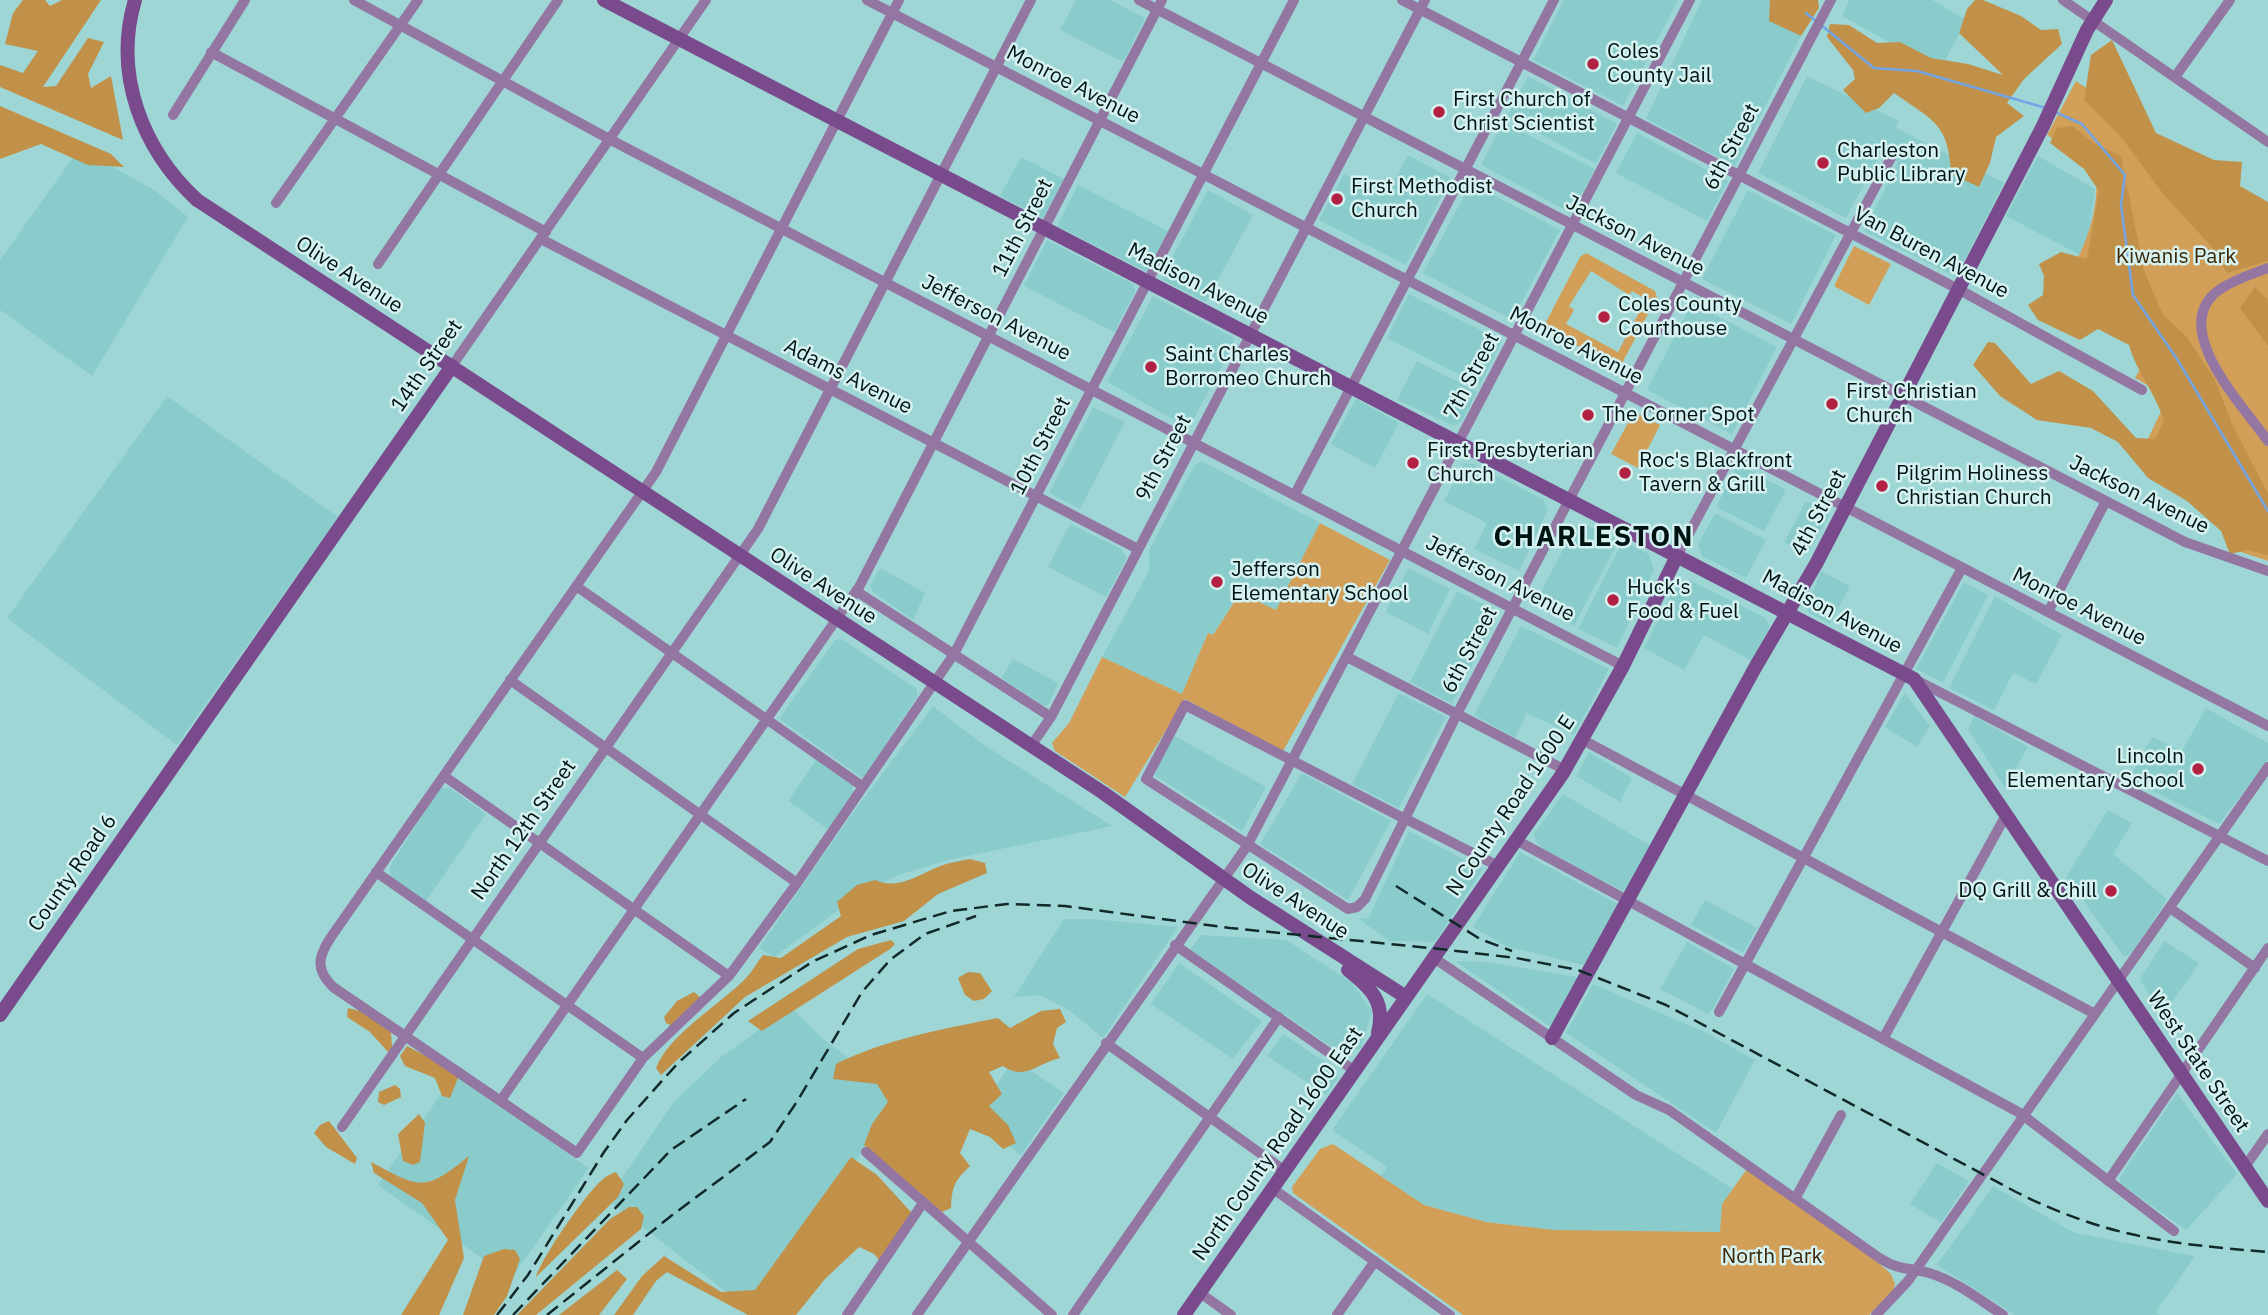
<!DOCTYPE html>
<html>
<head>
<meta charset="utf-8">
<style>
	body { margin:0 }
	canvas { display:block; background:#9ed6d5 }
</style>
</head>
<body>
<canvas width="2268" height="1315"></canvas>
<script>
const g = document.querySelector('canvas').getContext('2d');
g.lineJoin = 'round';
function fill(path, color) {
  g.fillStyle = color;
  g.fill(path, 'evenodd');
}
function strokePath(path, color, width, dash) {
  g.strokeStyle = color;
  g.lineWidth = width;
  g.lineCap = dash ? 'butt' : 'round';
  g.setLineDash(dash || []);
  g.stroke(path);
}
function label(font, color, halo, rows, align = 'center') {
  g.font = font + ' "IBM Plex Sans",sans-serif';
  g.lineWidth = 5;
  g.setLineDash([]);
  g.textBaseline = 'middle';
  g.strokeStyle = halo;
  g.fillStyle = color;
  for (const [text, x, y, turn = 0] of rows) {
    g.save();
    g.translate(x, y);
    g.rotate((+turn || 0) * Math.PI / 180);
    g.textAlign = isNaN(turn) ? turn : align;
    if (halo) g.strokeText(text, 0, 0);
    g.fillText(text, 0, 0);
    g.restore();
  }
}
fill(new Path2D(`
	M1076,0H1110L1145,18L1123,62L1060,30Z
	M1564,0H1678L1623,106L1533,60Z
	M1702,0H1819L1735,166L1646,119Z
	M1849,0H1932L1966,20L1940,71L1842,16Z
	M1528,76L1617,124L1596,164L1507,116Z
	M1807,76L1899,121L1896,128L2004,183L1956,277L1864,231L1898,162L1881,154L1846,218L1758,173Z
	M1503,122L1595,169L1571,213L1481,165Z
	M1637,133L1728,181L1707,221L1616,173Z
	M79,149L153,189L188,217L92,376L0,310V260Z
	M1408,155L1451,178L1406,265L1319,220L1344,174L1386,196Z
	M2038,156L2095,189L2089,237L2080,255L2006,216Z
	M1021,157L1064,179L1043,218L1000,196Z
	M1471,183L1560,230L1512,320L1423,273Z
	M1078,185L1168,231L1147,272L1057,226Z
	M1208,190L1253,215L1206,302L1161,279Z
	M1748,190L1836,235L1791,324L1702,279Z
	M1047,240L1133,284L1135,292L1114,332L1024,286Z
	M1409,294L1502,341L1480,385L1387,338Z
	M1153,296L1233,337L1234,344L1192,422L1185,426L1107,382Z
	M1692,303L1777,347L1732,434L1647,390Z
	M1417,361L1477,392L1462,421L1454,426L1397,400Z
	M167,396L338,517L177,745L7,618Z
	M1356,399L1399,423L1375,468L1331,444Z
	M1093,407L1125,422L1080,509L1049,493Z
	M1202,461L1320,523L1276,611L1239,593L1213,635L1208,633L1182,694L1102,657L1149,571V550L1194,466Z
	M1464,463L1473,464L1543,499L1548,510L1519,571L1474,549L1487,523L1444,501Z
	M1738,464L1786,490L1764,531L1716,507Z
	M1806,501L1830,514L1807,554L1784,542Z
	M1715,513L1766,540L1746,578L1702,556L1698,545Z
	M1581,523L1619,540L1574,626L1535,603L1575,527Z
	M1070,524L1121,549L1127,558L1106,597L1048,567Z
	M1623,541L1649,554L1654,570L1617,648L1578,629Z
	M880,568L925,593L913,620L873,592L870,586Z
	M1408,568L1450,589L1428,634L1386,612Z
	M1821,571L1850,586L1830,624L1809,613L1806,608Z
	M1689,580L1764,617L1770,625L1752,661L1704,635L1684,670L1644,648L1674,589Z
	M1964,582L1988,595L1943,683L1916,669Z
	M1457,591L1499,612L1452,704L1410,682Z
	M1995,596L2062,635L2036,684L2013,673L1994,710L1949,688Z
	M1521,626L1609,669L1574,735L1527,713L1515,738L1474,715Z
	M842,639L917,689V697L865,776L861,777L779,719L835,640Z
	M1013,659L1058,683L1049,704L1045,706L1001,678Z
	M1399,693L1446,717L1399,808L1352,784Z
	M1905,693L1930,726L1917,747L1885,727Z
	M933,706L984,745L1112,826L948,860L896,876L855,898L774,957L759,948L849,818Z
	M2206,708L2268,743V760L2219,824L2129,779L2152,737L2182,751Z
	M1974,716L2028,747L2005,788L1968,729Z
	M1173,735L1266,787L1242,831L1153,774Z
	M1589,752L1632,778L1620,802L1576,776Z
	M816,760L853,785V793L828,829L788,801Z
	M1302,773L1391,821L1348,900L1260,844Z
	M440,788H450L486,814L426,901L390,876V866Z
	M1563,794L1651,846L1625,892L1541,848L1536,841L1534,834Z
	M2108,810L2132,823L2113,854L2167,899L2134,951L2124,957L2066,877Z
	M1409,831L1483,869L1435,942L1389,941L1359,919L1369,917Z
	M1520,852L1618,904L1587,966L1505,946L1473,927Z
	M1705,900L1757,928L1743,953L1691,925Z
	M1064,919H1092L1178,927L1103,1038L1070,1011L1040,995L1014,997Z
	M1201,935L1286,940L1351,982L1372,1011L1361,1048L1352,1052L1335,1049L1190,950Z
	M2164,941L2199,963L2162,1017L2140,979Z
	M1687,942L1734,969L1713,1009L1708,1014L1660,989Z
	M1455,961L1486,962L1578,977L1551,1027Z
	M1179,963L1262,1021L1233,1059L1151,1004Z
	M1593,984L1705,1032L1755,1060L1716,1133L1566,1033Z
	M1427,994L1733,1189L1722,1204L1720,1232L1554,1230L1486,1222L1424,1205L1381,1176L1387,1167L1332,1130Z
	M791,1007L823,1039L903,1098L746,1307L607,1200L673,1103L721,1057Z
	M1283,1034L1336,1069L1338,1078L1326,1095L1267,1056Z
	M1014,1059L1064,1093L1021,1155L973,1119Z
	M454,1075L589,1168L511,1279L378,1185Z
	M2177,1093L2237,1174L2186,1230L2120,1183V1177Z
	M1937,1163L1969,1181L1941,1223L1910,1204Z
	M1993,1186L2075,1233L2195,1256L2156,1312L2160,1315H2015L1937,1265Z`), '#8acccb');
fill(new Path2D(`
	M2076,81L2268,212V561L2226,547L2241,523L2144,447L2168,397L2135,378L2152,347L2061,291C2083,250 2102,213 2095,165L2047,135Z
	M1854,246L1891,264L1869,305L1834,286Z
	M1586,253L1655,291L1657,297L1620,367L1546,330L1544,326L1580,257ZM1591,271L1629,295L1632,291L1646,299L1618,352L1566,324L1574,310L1569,306Z
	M1634,412L1660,425L1638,468L1611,454Z
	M1320,523L1390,560L1283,751L1185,699L1125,797L1055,751L1052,743L1069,723L1102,657L1182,694L1208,633L1213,635L1240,593L1276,610Z
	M1333,1144L1424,1205L1486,1222L1554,1230L1720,1232L1722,1204L1747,1169L1873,1258L1891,1274L1895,1284L1893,1291L1869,1315H1463L1293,1193L1292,1187L1320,1149Z`), '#d19f58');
fill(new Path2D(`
	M23,0H45L50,6L62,0H101L43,87L56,86L88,38L104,42L88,74L91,88L111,76L123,140L0,87V65L23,73L38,51L5,44L13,13Z
	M1770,0H1818L1819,8L1801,36L1769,21Z
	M1975,0H1983L2021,16L2041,30L2058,29L2062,44L2024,79L2007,103L2024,116L1996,137L1990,163L1979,187L1951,174C1949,123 1932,120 1894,93L1879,108L1866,113L1843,90L1855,79L1853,70L1827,37L1830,24L1849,25L1877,43L1900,42L1931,58L1968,64L2003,75L1959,33L1967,9Z
	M2112,40L2156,133L2214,160L2242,162L2240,186L2268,202V261L2227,273L2211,246L2164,195L2121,137L2084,100L2091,55Z
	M0,106L111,154L124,167L88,165L41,144L0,159Z
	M2072,126L2097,145L2121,156L2144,271L2163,315L2186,336L2215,380L2232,424L2268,494V555L2247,550L2230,554L2221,531L2187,501L2148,478L2118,442L2091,428L2037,420L2000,396L1973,365L1988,342L1995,343L2031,384L2059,371L2093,391L2136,438L2155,439L2164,421C2155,392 2136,371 2129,345L2098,329L2080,340L2038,320L2028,305L2043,295L2044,276L2039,264L2061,252L2087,259L2099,191L2084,169L2050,143L2057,128Z
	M2255,287L2268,300V346L2240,308Z
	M970,859L985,863L987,873L938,894L904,921L847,937L745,997L661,1075L656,1068C669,1034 721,1004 746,978C753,971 757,962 763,955L781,958L841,916L837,902L857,885L875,880C899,891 921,873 943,865C952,862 961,861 970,859Z
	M891,940L895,944L890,949L762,1031L748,1021L858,949Z
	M968,972L980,973L992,991L984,999L974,1001L965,995L958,978Z
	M694,992L701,998L672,1026L666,1023L664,1017L677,1001Z
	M348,1008L360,1011L391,1032L392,1047L388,1052L370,1032L347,1017Z
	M1060,1009L1066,1022L1057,1028L1053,1044L1060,1058C1036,1064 1025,1081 1003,1066L989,1072L1002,1094L989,1106L1008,1125L1016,1143L1003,1149L990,1137L970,1129L960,1153L970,1166C954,1181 952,1187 951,1208L942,1212L864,1145L872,1124L888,1102L877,1084L833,1079L836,1064C886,1039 943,1029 998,1018L1010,1028L1041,1011Z
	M407,1046L452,1070L458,1078L450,1098L442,1096L435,1078L405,1066L400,1056Z
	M395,1085L400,1089L401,1097L384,1105L378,1102L379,1092Z
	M419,1114L425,1123L420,1162L413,1165L403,1161L398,1134Z
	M329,1121L357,1158L355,1164L326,1147L314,1133L320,1125Z
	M469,1156L455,1200L464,1258L439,1315H401L448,1240L422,1203L374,1173L371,1162C420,1188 424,1193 469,1156Z
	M851,1157L877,1175L911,1212L882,1263L874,1254L859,1247L825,1279L796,1315H748L667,1272L656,1281L633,1315H614L642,1276L664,1256L721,1292L755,1290Z
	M616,1172L624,1184L618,1197L536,1277C541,1259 586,1193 602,1180C606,1176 611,1174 616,1172Z
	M629,1207H637L644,1216L641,1229L536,1315H517L610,1219Z
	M504,1249L515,1250L520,1259L507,1296L494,1315H463L484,1256Z
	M617,1270L627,1279L599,1315H559Z`), '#c19149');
strokePath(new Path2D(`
	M1806,13L1816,21
	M1821,25L1874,68L1917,71L2046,108
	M2055,112L2082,124L2125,175L2121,205L2133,295L2177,359L2268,511`), '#73a5e4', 2.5);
strokePath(new Path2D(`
	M354,0L611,140L1623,666
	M867,0L2268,726
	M899,0L656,472L331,937C318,957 315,969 333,987L577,1153L643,1058L729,976L797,883L954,654L1294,0
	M1139,0L2185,542L2268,571
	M1402,0L1958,289L2142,390
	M2063,0L2268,142
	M211,52L546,232
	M2175,77L2230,0
	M173,115L245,0
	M276,203L418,0
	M541,239L1138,549
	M378,264L558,0
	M2268,268C2252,274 2233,280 2219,290C2167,327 2243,406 2268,441
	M452,366L706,0
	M1295,494L1554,0
	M1677,556L1891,158
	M576,586L862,786
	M856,591L1051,717
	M2048,612L2106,501
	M1347,657L1565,770
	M510,680L797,883
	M1916,680L2268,861
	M1583,740L2095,1014
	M1031,746L1051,717L1425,0
	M444,776L729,976
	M1516,840L2020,1113L2174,1231
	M1498,866L1408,820L1405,819L1185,705L1146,779L1348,909L1357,907L1365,899L1457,714L1831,0
	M376,872L643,1058
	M2170,908L2255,968
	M1175,945L1355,1071
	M1434,958L1636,1095L1669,1110L1881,1259C1898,1270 1912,1268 1929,1273C1956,1281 1980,1300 2003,1315
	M1719,1012L1962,568
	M1883,1039L2006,815
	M1106,1043L1285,1171
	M501,1100L859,587L1162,0
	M342,1127L758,529L1031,0
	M866,1152L1052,1315
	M2244,1168L2268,1134
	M2108,1181L2268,948
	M1272,1188L1450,1315
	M1796,1197L1841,1115
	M1200,1293L1231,1315
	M847,1315L923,1203
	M917,1315L1247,846L1690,0
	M1073,1315L1279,1017
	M1337,1315L1375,1261
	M1876,1315L1908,1281L2268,767`), '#9476a2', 10);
strokePath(new Path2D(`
	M135,0C113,74 142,149 197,200L1102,792L1251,898L1406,997
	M604,0L1914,679L2268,1201
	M1348,970C1371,988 1386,1002 1378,1033
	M0,1015L452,366
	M1552,1038L1756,666L1816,564L2043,126L2087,30L2106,0
	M1184,1315L1563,773L1623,666L1677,556`), '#794b8d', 14);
strokePath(new Path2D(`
	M1396,886L1480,939L1512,951
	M497,1315L528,1275L604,1152L627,1120L678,1063L734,1013L812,962L871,935L951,911L1007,904L1065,906L1230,928L1440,949L1516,958L1578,970L1666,1005L2016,1192C2106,1237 2170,1244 2268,1252
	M513,1315L671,1150L746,1099
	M547,1315L671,1216L770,1142L798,1100L862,992L890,960L925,934L976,916`), '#122929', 2.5, [14, 7]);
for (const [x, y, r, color] of [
	[1593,64,7,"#b32142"],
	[1439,112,7,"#b32142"],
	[1823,163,7,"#b32142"],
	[1337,199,7,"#b32142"],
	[1604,317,7,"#b32142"],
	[1151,367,7,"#b32142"],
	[1832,404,7,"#b32142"],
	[1588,415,7,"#b32142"],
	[1413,463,7,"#b32142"],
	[1625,473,7,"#b32142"],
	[1882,486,7,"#b32142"],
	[1217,582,7,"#b32142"],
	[1613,600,7,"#b32142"],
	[2198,769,7,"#b32142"],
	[2111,891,7,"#b32142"]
]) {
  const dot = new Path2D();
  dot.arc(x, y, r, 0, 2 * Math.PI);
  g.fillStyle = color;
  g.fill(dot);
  strokePath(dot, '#d5f1f0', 2.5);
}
label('21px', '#001313', '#d5f1f0', [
	["Coles",1607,52],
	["County Jail",1607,76],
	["First Church of",1453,100],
	["Christ Scientist",1453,124],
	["Charleston",1837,151],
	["Public Library",1837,175],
	["First Methodist",1351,187],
	["Church",1351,211],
	["Coles County",1618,305],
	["Courthouse",1618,329],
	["Saint Charles",1165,355],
	["Borromeo Church",1165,379],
	["First Christian",1846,392],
	["Church",1846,416],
	["The Corner Spot",1602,415],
	["First Presbyterian",1427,451],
	["Church",1427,475],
	["Roc's Blackfront",1639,461],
	["Tavern & Grill",1639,485],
	["Pilgrim Holiness",1896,474],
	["Christian Church",1896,498],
	["Jefferson",1231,570],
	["Elementary School",1231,594],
	["Huck's",1627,588],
	["Food & Fuel",1627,612],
	["Lincoln",2184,757,"right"],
	["Elementary School",2184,781,"right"],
	["DQ Grill & Chill",2097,891,"right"]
], 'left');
label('21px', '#001313', '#d5f1f0', [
	["Monroe Avenue",1073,85,27],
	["6th Street",1732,147,-62],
	["11th Street",1023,228,-63],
	["Jackson Avenue",1635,236,27],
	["Van Buren Avenue",1931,253,28],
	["Olive Avenue",349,275,33],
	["Madison Avenue",1198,284,27],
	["Jefferson Avenue",996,318,27],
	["Monroe Avenue",1576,346,27],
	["14th Street",427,366,-55],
	["7th Street",1472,376,-62],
	["Adams Avenue",848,377,27],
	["10th Street",1041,446,-63],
	["9th Street",1164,458,-62],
	["Jackson Avenue",2139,495,26],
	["4th Street",1819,513,-62],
	["Jefferson Avenue",1500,579,27],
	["Olive Avenue",823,586,33],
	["Monroe Avenue",2079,607,27],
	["Madison Avenue",1832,612,28],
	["6th Street",1470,650,-62],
	["N County Road 1600 E",1511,806,-56],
	["North 12th Street",524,830,-55],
	["County Road 6",73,873,-55],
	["Olive Avenue",1295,901,33],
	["West State Street",2198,1062,56],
	["North County Road 1600 East",1278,1144,-55]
]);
label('21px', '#3c2707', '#d5f1f0', [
	["Kiwanis Park",2176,257],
	["North Park",1772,1257]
]);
g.letterSpacing = '2px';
label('bold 28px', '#001313', '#d5f1f0', [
	["CHARLESTON",1594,538]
]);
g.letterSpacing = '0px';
</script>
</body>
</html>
